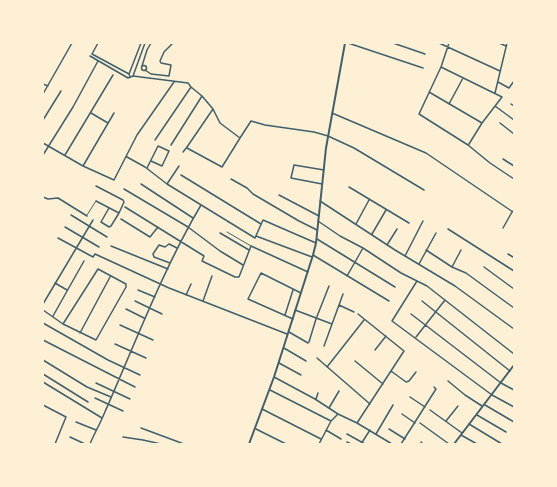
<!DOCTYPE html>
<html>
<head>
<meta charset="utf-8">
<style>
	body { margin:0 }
	#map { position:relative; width:557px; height:487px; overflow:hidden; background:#fdf0d5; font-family:Rubik,sans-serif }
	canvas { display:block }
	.frame { position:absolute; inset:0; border:44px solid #fdf0d5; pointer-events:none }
</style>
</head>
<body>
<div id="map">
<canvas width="557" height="487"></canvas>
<div class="frame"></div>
</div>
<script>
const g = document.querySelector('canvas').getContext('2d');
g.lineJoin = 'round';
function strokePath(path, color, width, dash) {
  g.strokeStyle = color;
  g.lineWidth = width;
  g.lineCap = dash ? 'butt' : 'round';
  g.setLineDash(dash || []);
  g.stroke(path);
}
strokePath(new Path2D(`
	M87,215L96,201
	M227,232L251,246`), '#3f606c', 1);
strokePath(new Path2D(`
	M98,43L92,54L129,74
	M348,43L423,68
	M393,43L425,54
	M439,43L500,71
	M449,43L441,67L419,114L468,145L490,163L514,179
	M499,43L506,46
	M90,56L128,78L133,76L188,83L191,87L202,96L213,109L220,123L240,138L251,121L265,125L314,132L328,136L354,148L424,190
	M141.5 68a2.5 2.5 0 1 1 5 0a2.5 2.5 0 1 1-5 0Z
	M142,66L147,50L151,43
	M441,67L502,97L482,123L469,144
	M145,70L151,74L169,76L171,65L161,63L160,61L164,52L172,44
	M133,76L145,43
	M130,77L129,74L141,43
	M498,82L509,88L514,81
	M43,84L48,86
	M429,92L482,123
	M495,93L507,43
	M43,94L72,43
	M449,104L463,78
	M511,104L514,106
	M495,106L514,120
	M213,109L187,147V148L222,167L240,138
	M91,113L108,123
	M332,113L426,153L513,212L514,209
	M43,120L61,91
	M500,123L514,134
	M155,140L191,87
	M43,143L83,166L114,180L137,135L174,82
	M171,145L202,96
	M183,152L187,147
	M43,155L73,107L98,61
	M65,155L113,75
	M127,157L145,167L167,184L255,238L263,220L316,243
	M503,159L514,166
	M83,166L114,113
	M147,168L158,146L169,151L162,166L151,161
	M181,175L261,224
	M231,179L247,188L253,194L299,221L317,230
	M141,184L193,218
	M167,184L179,166
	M322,184L291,178L294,165L324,170
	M96,186L123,200L124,202L119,213L96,201
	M349,187L409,223
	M124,189L188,227L220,251L243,265
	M279,195L319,216
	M43,197L48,199L58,198L87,216
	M320,201L395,250L455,286L514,329
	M125,207L204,256L202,261L235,277H239L251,246L308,272
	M109,208L101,222L109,227L111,226L119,213
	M71,215L107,237
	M121,219L150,237L158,227
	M318,221L340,236L363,248L401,273L427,286L514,354
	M356,224L369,200
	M65,227L99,247
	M503,228L512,212
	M448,229L514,271
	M220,233L249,250
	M372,234L386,210
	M256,236L312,257
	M58,238L93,257L95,254L169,288L287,334
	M317,239L395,287
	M387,245L397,229
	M111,246L168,269
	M426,250L452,267L466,273L514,308
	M508,254L513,257L514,256
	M313,255L389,301
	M405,256L423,221
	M170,263L154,257L153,254L159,245L165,247L169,244L177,248
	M419,264L436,233
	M452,267L461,250
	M484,267L514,289
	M347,276L363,248
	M417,281L392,321L492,395L514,407
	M55,283L67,290
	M138,290L155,297
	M186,295L191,284
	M135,301L162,314
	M203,301L212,276
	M422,301L510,371
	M43,304L93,220
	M339,305L354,312
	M126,309L144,318
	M43,310L63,324L96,340L126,287V284L98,269L63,324
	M295,310L332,324
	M411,314L501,383L514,390
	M285,315L293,290
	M53,316L84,261
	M293,319L248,299L261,273L301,293
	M43,323L108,360L140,375
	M120,325L153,340
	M289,332L308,343
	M80,333L110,277
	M416,337L445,300
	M43,340L135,387
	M309,342L316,319L329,286
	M115,344L146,358
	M324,346L343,294
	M284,348L306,361
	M375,350L386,336
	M317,358L370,404
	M43,360L87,387L111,397
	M355,361L383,384
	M279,363L301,375
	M327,367L364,320
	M391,371L406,382L409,381L416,372
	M43,374L88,402
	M274,377L315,399L338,414L357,423L392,444
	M448,381L465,395L482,406
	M43,382L102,418
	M96,383L130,399
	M270,390L331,421
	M410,397L425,407
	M95,398L123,411
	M316,399L318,393
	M43,405L66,417L55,444
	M485,405L514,422
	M329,408L339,391
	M262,409L321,439
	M430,410L462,433
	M402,414L415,423
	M477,415L506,432
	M446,421L458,406
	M76,422L96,430
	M357,423L404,351L358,314
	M420,423L449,444
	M469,424L502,444
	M141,428L184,444
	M256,429L286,444
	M389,429L405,439
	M326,430L341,439
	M347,434L365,444
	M376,434L393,405
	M461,435L477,444
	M70,437L85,444
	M123,437L143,440L161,444
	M347,442L351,444
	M421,442L423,444
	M90,444C94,434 100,424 104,414C135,344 162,271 201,205
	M319,444L331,421L338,414
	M361,444L370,430
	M401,444L436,389L434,387`), '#3f606c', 1.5);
strokePath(new Path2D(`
	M249,444L274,377L313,255L316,243L326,148L345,43
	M454,444L514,365`), '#3f606c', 2);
</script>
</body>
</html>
